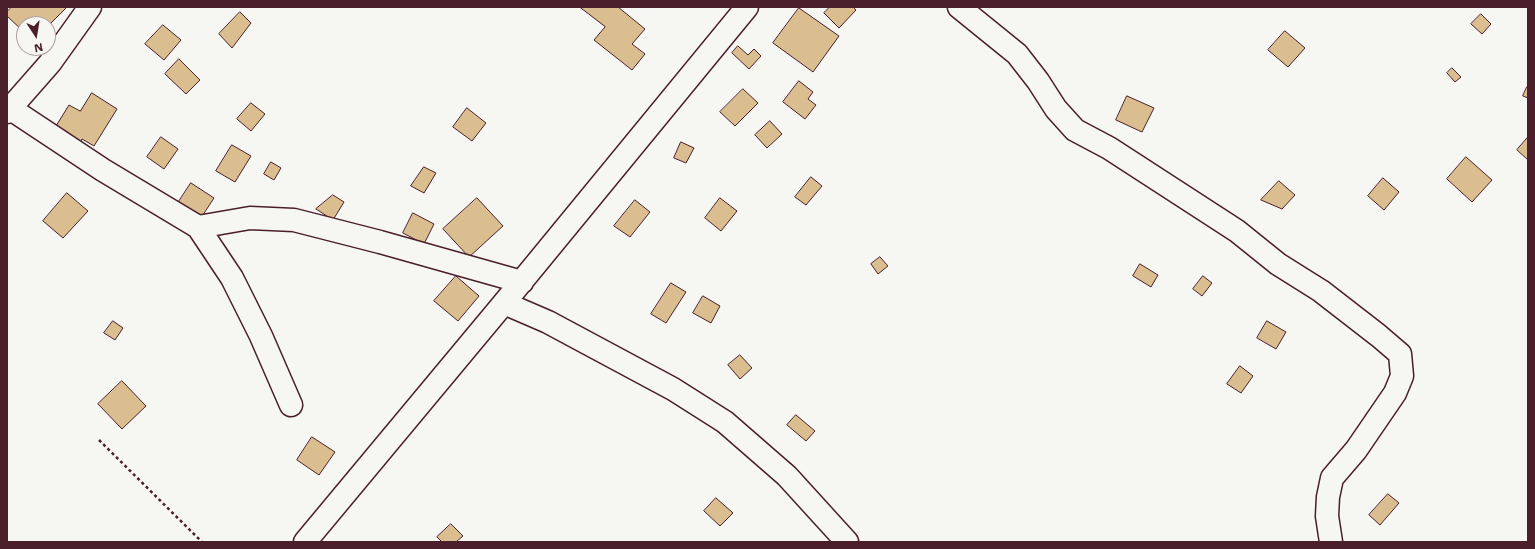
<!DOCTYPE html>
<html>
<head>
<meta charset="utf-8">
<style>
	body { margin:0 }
	#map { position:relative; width:1535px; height:549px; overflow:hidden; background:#f6f6f2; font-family:"Shantell Sans",sans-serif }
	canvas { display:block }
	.frame { position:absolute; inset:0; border:8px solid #4a1f2b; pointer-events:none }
	.north { position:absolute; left:16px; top:16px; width:40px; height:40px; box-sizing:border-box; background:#f6f6f2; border:1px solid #b1a0a2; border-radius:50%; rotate:168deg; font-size:11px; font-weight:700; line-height:16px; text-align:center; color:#4a1f2b }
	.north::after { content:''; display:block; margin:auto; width:14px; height:18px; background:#4a1f2b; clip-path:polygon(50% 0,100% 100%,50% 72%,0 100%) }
</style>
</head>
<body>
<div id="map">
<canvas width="1535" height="549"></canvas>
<div class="frame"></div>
<div class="north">N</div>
</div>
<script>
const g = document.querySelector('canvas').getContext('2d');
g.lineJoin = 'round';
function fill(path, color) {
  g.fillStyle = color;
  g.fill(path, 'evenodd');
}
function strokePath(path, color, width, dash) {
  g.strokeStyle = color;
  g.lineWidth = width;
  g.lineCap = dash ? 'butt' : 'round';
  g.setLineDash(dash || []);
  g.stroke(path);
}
const building = new Path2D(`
	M12,7H65L66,8L48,26V24H40L37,22L35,24H24V32L7,16V12Z
	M580,7H618L645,29L632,44L645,54L632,70L594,40L605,27Z
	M830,7H853L856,10L839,28L824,13Z
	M799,8L839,36L813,72L773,43Z
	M240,12L251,23L232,48L219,34Z
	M1481,14L1491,24L1482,34L1471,24Z
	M163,25L181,40L164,60L145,44Z
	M1285,31L1305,48L1288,67L1268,50Z
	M738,46L748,55L754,49L761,56L749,69L732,53Z
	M179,59L200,80L186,94L165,74Z
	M1452,68L1461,77L1455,82L1447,73Z
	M799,81L813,92L808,99L816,105L805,119L783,102Z
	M1527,87L1528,88V98L1523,96Z
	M743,89L758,103L735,126L720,112Z
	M92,93L117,109L94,146L82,139L75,150L56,126L69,105L80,111Z
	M1127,96L1154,108L1142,132L1116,120Z
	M251,103L265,114L251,131L237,119Z
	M467,108L486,123L472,141L453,127Z
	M770,121L782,134L767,148L755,135Z
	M161,137L178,149L164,169L147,157Z
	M1528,137V160L1517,150Z
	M681,142L694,148L686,163L674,158Z
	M232,145L251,156L235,182L216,171Z
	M1466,157L1492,180L1472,202L1447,179Z
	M271,162L281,168L274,180L264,174Z
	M424,167L436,173L424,193L411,186Z
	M811,177L822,186L806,205L795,197Z
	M1383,178L1399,192L1384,210L1368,196Z
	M1279,181L1295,195L1282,209L1261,200Z
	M191,183L214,198L199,221L176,206Z
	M67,193L88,211L63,238L43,221Z
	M333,195L344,202L333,220L316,209Z
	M477,198L503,226L469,257L443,229Z
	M720,198L737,211L721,231L705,218Z
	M635,200L650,212L630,237L614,226Z
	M413,213L434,224L424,244L403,233Z
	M880,257L888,266L878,274L871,264Z
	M1140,264L1158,275L1151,287L1133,276Z
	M456,276L479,296L458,321L434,301Z
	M1203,276L1212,283L1202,296L1193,289Z
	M671,283L686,292L666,323L651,314Z
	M703,296L720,306L711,323L693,313Z
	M113,321L123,328L115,340L104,333Z
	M1267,321L1286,332L1276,349L1257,338Z
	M740,355L752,368L740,379L728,365Z
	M1240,366L1253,376L1241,393L1227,384Z
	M122,381L146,406L122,429L98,404Z
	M796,415L815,431L806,441L787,425Z
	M312,437L335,452L319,475L297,460Z
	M1388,494L1399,503L1380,525L1369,515Z
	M716,498L733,513L720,526L704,511Z
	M451,524L463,536L456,542H442L437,537Z`);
fill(building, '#dbbe8f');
strokePath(building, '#4a1f2b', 1);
const minor = new Path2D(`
	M959,7L1017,54L1038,81L1056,109L1075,130L1109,148L1237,231L1278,264L1321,291L1379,336L1400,354L1402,376L1395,393L1356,450L1332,478L1328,497L1327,516L1331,542
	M11,109L103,170L198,227L232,278L261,336L291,405
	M7,112L50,63L90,7
	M198,227L250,218L294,220L380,242L522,282
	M504,303L548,322L673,389L725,422L787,476L847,542
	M305,542L504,303L747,7`);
strokePath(minor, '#4a1f2b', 25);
strokePath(new Path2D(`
	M99,440L202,542`), '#4a1f2b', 2.5, [3, 3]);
strokePath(minor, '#f6f6f2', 22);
</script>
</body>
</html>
